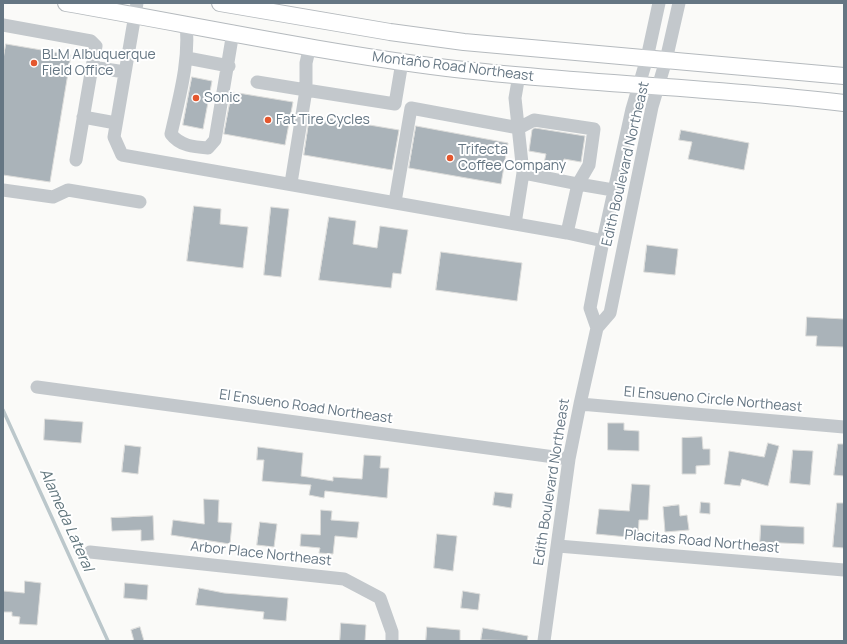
<!DOCTYPE html>
<html>
<head>
<meta charset="utf-8">
<style>
	body { margin:0 }
	#map { position:relative; width:847px; height:644px; overflow:hidden; background:#fafaf8; font-family:Manrope,sans-serif }
	canvas { display:block }
	.frame { position:absolute; inset:0; border:4px solid #657683; pointer-events:none }
</style>
</head>
<body>
<div id="map">
<canvas width="847" height="644"></canvas>
<div class="frame"></div>
</div>
<script>
const g = document.querySelector('canvas').getContext('2d');
g.lineJoin = 'round';
function strokePath(path, color, width, dash) {
  g.strokeStyle = color;
  g.lineWidth = width;
  g.lineCap = dash ? 'butt' : 'round';
  g.setLineDash(dash || []);
  g.stroke(path);
}
function fill(path, color) {
  g.fillStyle = color;
  g.fill(path, 'evenodd');
}
function label(font, color, halo, rows, align = 'center') {
  g.font = font + ' Manrope,sans-serif';
  g.lineWidth = 4;
  g.setLineDash([]);
  g.textBaseline = 'middle';
  g.strokeStyle = halo;
  g.fillStyle = color;
  for (const [text, x, y, turn = 0] of rows) {
    g.save();
    g.translate(x, y);
    g.rotate((+turn || 0) * Math.PI / 180);
    g.textAlign = isNaN(turn) ? turn : align;
    if (halo) g.strokeText(text, 0, 0);
    g.fillText(text, 0, 0);
    g.restore();
  }
}
strokePath(new Path2D(`
	M3,410L108,641`), '#bbc7cb', 3.5);
const building = new Path2D(`
	M6,44L71,55L50,182L3,175V60Z
	M192,77L212,81L203,129L183,125Z
	M232,92L293,102L285,145L224,134Z
	M310,115L399,130L392,170L304,155Z
	M416,126L508,143L501,184L409,168Z
	M535,128L585,136L581,162L564,159L563,166L544,163L546,154L529,151L532,130Z
	M681,130L749,143L744,170L688,159L692,142L679,140Z
	M194,206L221,209L220,224L248,227L243,268L187,261Z
	M271,207L289,209L281,277L264,275Z
	M329,217L356,221L353,244L377,248L380,226L408,230L401,274L393,273L391,288L319,280Z
	M647,245L678,249L675,275L644,272Z
	M441,252L522,263L517,301L436,290Z
	M807,317L844,319V347L816,346L817,336H806Z
	M45,419L83,422L81,443L44,440Z
	M608,423H624V430L639,431V451L608,450Z
	M702,437L703,449H710V465L696,466V474H682V438Z
	M768,443L779,446L768,486L742,479L740,486L724,484L729,451L764,457Z
	M838,444H844V476L834,475Z
	M125,445L141,447L138,474L122,472Z
	M258,447L303,453L301,476L333,481V477L362,479L364,455L381,456L380,468H389L387,498L325,491L324,498L309,495L311,485L262,481L264,460H257Z
	M793,450L813,451L810,485L790,483Z
	M632,484L650,485L648,520H639L638,538L596,534L599,509L629,511Z
	M495,492L513,494L511,508L493,505Z
	M204,499L219,500L218,522L232,523L230,544L171,535L173,520L204,524Z
	M701,502L710,503V514L700,513Z
	M837,503H844V548L833,547Z
	M679,505L680,516L687,515L689,530L665,532L663,507Z
	M321,510L332,511L331,520L359,522L357,538L335,536L333,554L319,553L320,548L300,546L301,534L320,535Z
	M153,516L154,540L141,541V530L112,531L111,518Z
	M260,522L277,524L274,547L257,545Z
	M761,525L804,527V544L760,542Z
	M437,534L457,536L453,571L434,568Z
	M25,581L41,583L37,625L19,624L20,617L12,616V612H3V591L24,593Z
	M125,583L148,585L147,600L124,598Z
	M199,588L224,593L288,598L286,621L263,619L264,612L196,605Z
	M463,591L480,594L478,610L461,608Z
	M341,623L366,625L365,641H340Z
	M140,627L144,641H134L131,630Z
	M427,627L460,630V641H426Z
	M483,628L528,636L527,641L481,640Z`);
fill(building, '#aab3b9');
strokePath(building, '#dcdcda', 1);
const major = new Path2D(`
	M66,3C193,25 319,52 447,68C579,84 712,87 844,103
	M220,3L390,32L464,42L844,76`);
strokePath(major, '#b5babe', 18);
strokePath(new Path2D(`
	M137,3L114,137L122,155L567,233
	M186,24C190,61 179,98 171,134C180,146 194,147 208,148L215,140L233,32
	M3,25L91,41L96,46L92,67
	M310,46L306,63V90L395,104L402,62
	M187,58L229,66
	M257,82L306,90L291,183
	M83,117L116,123
	M76,160L92,67L125,72
	M3,190L53,197L68,190L140,202
	M395,202L411,108L519,128L534,120L594,129L589,165L578,184L523,173L515,98L519,75
	M515,224L523,173
	M603,241L567,233L578,184L613,190
	M597,328L590,308L603,241L632,109L647,58L659,3
	M37,387L569,459
	M580,404L844,427
	M558,546L844,570
	M90,552L344,579L380,598L392,632V641
	M544,641L569,459L580,404L597,328L610,313L652,107L666,60L679,3`), '#c3c8cc', 13);
strokePath(major, '#fff', 16);
for (const [x, y, r, color] of [
	[34,63,4,"#e4572e"],
	[196,98,4,"#e4572e"],
	[268,120,4,"#e4572e"],
	[450,158,4,"#e4572e"]
]) {
  const dot = new Path2D();
  dot.arc(x, y, r, 0, 2 * Math.PI);
  g.fillStyle = color;
  g.fill(dot);
  strokePath(dot, '#fff', 1.5);
}
label('14px', '#657683', '#fff', [
	["BLM Albuquerque",42,55],
	["Field Office",42,71],
	["Sonic",204,98],
	["Fat Tire Cycles",276,120],
	["Trifecta",458,150],
	["Coffee Company",458,166]
], 'left');
label('14px', '#657683', '#fff', [
	["Montaño Road Northeast",453,67,7],
	["Edith Boulevard Northeast",626,164,-77],
	["El Ensueno Circle Northeast",713,400,5],
	["El Ensueno Road Northeast",306,407,8],
	["Edith Boulevard Northeast",552,482,-81],
	["Placitas Road Northeast",702,542,5],
	["Arbor Place Northeast",261,554,6]
]);
label('italic 15px', '#60757c', '#fff', [
	["Alameda Lateral",66,520,66]
]);
</script>
</body>
</html>
